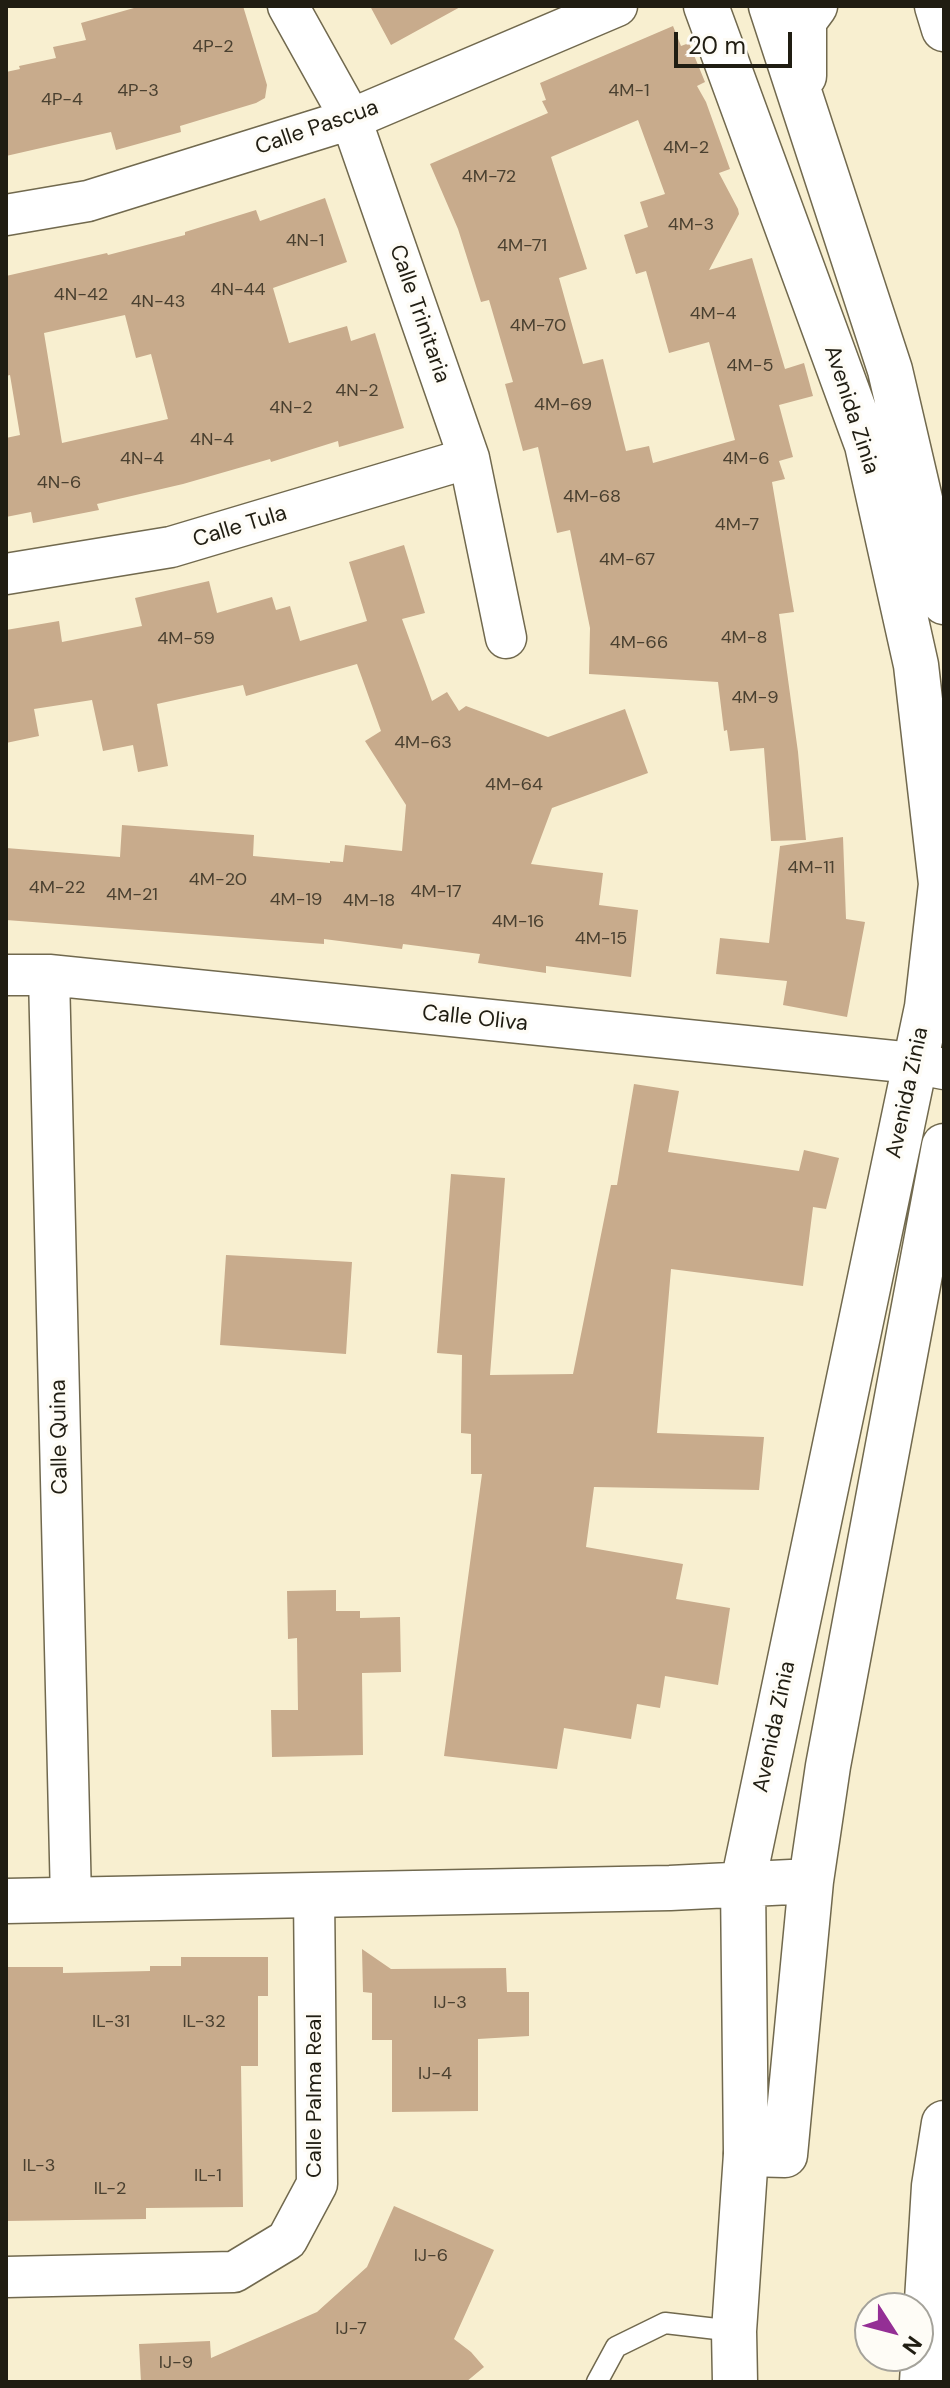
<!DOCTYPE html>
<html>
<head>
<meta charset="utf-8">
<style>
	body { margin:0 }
	#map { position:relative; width:950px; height:2388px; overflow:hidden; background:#f8efd0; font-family:"DM Sans",sans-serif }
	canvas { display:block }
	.frame { position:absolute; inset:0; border:8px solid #201d12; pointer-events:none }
	.north { position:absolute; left:854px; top:2292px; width:80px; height:80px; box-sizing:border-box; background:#fefcf6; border:2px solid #a5a39b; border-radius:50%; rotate:126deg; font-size:22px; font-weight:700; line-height:32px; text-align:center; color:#201d12 }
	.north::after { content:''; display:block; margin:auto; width:28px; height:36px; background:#942f95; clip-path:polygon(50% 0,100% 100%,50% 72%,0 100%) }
	.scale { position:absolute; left:674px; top:32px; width:118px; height:36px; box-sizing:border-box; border:4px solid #201d12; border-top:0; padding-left:10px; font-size:24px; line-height:28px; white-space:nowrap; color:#201d12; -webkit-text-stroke:6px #fefcf6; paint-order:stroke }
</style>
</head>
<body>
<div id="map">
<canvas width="950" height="2388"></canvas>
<div class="frame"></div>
<div class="north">N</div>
<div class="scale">20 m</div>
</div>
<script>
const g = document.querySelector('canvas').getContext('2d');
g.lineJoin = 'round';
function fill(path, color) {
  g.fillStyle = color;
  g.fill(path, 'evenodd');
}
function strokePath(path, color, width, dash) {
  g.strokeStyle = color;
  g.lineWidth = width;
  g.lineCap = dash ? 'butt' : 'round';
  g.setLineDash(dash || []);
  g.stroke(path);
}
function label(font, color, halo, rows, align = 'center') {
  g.font = font + ' "DM Sans",sans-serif';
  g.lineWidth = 7;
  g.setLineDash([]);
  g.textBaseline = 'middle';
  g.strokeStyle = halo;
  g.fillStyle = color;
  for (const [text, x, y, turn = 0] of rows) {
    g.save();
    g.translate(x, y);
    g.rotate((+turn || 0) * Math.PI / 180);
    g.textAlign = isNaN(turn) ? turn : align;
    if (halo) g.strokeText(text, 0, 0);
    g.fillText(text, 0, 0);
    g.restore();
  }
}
fill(new Path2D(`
	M141,6H243L267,85L265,98L256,103L180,126L181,132L116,150L111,132L6,156V72L20,69L19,66L56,58L53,47L86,40L81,23Z
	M370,6H462L391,45Z
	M673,26L681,46L689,43L705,82L697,86L706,102L730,169L719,173L738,209L739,214L709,270L752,258L785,369L804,363L813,396L779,405L793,457L779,461L785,479L772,482L794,612L779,614L798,752L806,840L771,841L764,748L730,751L727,730L724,731L718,682L589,674L590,628L570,530L557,533L538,447L523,451L505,384L513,382L489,300L481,302L458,229L430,164L548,113L542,101L546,100L540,83ZM638,120L665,194L640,202L648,227L624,235L636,274L646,271L669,353L709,342L735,440L653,463L649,446L626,451L603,359L583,364L559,278L587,269L551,157Z
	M325,198L347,262L273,288L289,343L347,326L351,341L375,333L404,428L339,447L338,441L271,462L270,459L183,484L97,504L99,510L33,523L31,512L6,517V438L20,435L10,375L6,376V276L107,253L108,255L185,235V232L256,210L260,221ZM125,315L136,358L151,354L168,419L62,443L44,333Z
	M404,545L425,613L402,619L432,701L447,692L459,711L466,706L548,737L625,709L648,773L552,808L531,864L603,873L599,905L638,910L631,977L546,966V973L478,963L480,954L403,944L402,949L324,939V944L6,920V848L120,857L122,825L254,835L253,856L330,863V861L343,862L345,845L402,851L406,805L365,741L381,731L357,664L246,696L243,685L157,704L168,766L138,772L133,745L103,751L92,700L34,709L39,736L6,743V630L59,621L62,642L142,626L135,598L209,581L217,613L272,597L276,610L290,606L300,641L367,621L349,562Z
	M843,837L846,919L865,922L847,1017L783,1005L787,981L716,974L720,938L769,943L780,846Z
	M634,1084L679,1091L668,1152L799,1171L804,1150L839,1158L826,1209L813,1207L803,1286L671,1269L657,1433L764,1437L759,1490L594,1487L586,1547L683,1564L676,1599L730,1608L718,1685L665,1676L660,1708L637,1704L631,1739L564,1728L557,1769L444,1756L482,1474H471V1434L461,1433L462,1355L437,1353L451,1174L505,1178L490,1375L573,1374L611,1185H617Z
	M226,1255L352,1262L346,1354L220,1345Z
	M336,1590V1611H360V1618L400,1617L401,1672L362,1673L363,1755L272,1757L271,1710H298L297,1638L288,1639L287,1591Z
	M362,1949L391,1969L506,1968L507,1992H529V2036L478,2039V2111L392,2112V2040H372V1993L363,1992Z
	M181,1957H268V1996H258V2066H241L243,2207L146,2208V2219L6,2221V1967H63V1973L150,1971V1966H181Z
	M394,2206L494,2250L454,2339L471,2352L484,2367L466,2382H141L139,2344L210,2341L211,2358L317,2312L367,2267Z`), '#c8ab8c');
const lane = new Path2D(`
	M597,2382L616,2347L665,2323L734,2331`);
const street = new Path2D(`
	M288,6L351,119L469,458L506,638
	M6,215L88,201L351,119L617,6
	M6,574L171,547L469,458
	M6,975H49L913,1063L944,1069
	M49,975L71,1900
	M6,2277L234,2272L287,2240L317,2184L314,1894`);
const secondary = new Path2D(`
	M706,6L867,445L916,665L941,884L927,1007L743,1883L746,2154L785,2155L811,1881L828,1766L944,1146
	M771,6L890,370L944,602
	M804,76V21L815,6
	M6,1901L670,1888L811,1881`);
const highway = new Path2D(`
	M937,6L944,29
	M735,2382L734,2331L746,2154
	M922,2382L934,2186L944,2123`);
strokePath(lane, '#71694e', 23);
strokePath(street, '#71694e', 43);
strokePath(secondary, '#71694e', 47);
strokePath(highway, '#71694e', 47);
strokePath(lane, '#fff', 20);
strokePath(street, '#fff', 40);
strokePath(secondary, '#fff', 44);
strokePath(highway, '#fff', 44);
label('18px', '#4a4030', null, [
	["4P-2",213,47],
	["4P-3",138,91],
	["4M-1",629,91],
	["4P-4",62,100],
	["4M-2",686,148],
	["4M-72",489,177],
	["4M-3",691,225],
	["4N-1",305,241],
	["4M-71",522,246],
	["4N-44",238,290],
	["4N-42",81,295],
	["4N-43",158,302],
	["4M-4",713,314],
	["4M-70",538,326],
	["4M-5",750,366],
	["4N-2",357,391],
	["4M-69",563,405],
	["4N-2",291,408],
	["4N-4",212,440],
	["4N-4",142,459],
	["4M-6",746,459],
	["4N-6",59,483],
	["4M-68",592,497],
	["4M-7",737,525],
	["4M-67",627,560],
	["4M-8",744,638],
	["4M-59",186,639],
	["4M-66",639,643],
	["4M-9",755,698],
	["4M-63",423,743],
	["4M-64",514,785],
	["4M-11",811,868],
	["4M-20",218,880],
	["4M-22",57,888],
	["4M-17",436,892],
	["4M-21",132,895],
	["4M-19",296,900],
	["4M-18",369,901],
	["4M-16",518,922],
	["4M-15",601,939],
	["IJ-3",450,2003],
	["IL-31",111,2022],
	["IL-32",204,2022],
	["IJ-4",435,2074],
	["IL-3",39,2166],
	["IL-1",208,2176],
	["IL-2",110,2189],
	["IJ-6",431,2256],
	["IJ-7",351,2329],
	["IJ-9",176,2363]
]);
label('22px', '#201d12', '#fefcf6', [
	["Calle Pascua",317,128,-19],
	["Calle Trinitaria",419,314,71],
	["Avenida Zinia",851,410,72],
	["Calle Tula",240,527,-17],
	["Calle Oliva",475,1019,6],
	["Avenida Zinia",908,1093,-78],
	["Calle Quina",60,1437,-91],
	["Avenida Zinia",775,1727,-78],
	["Calle Palma Real",315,2096,-90]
]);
</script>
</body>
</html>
